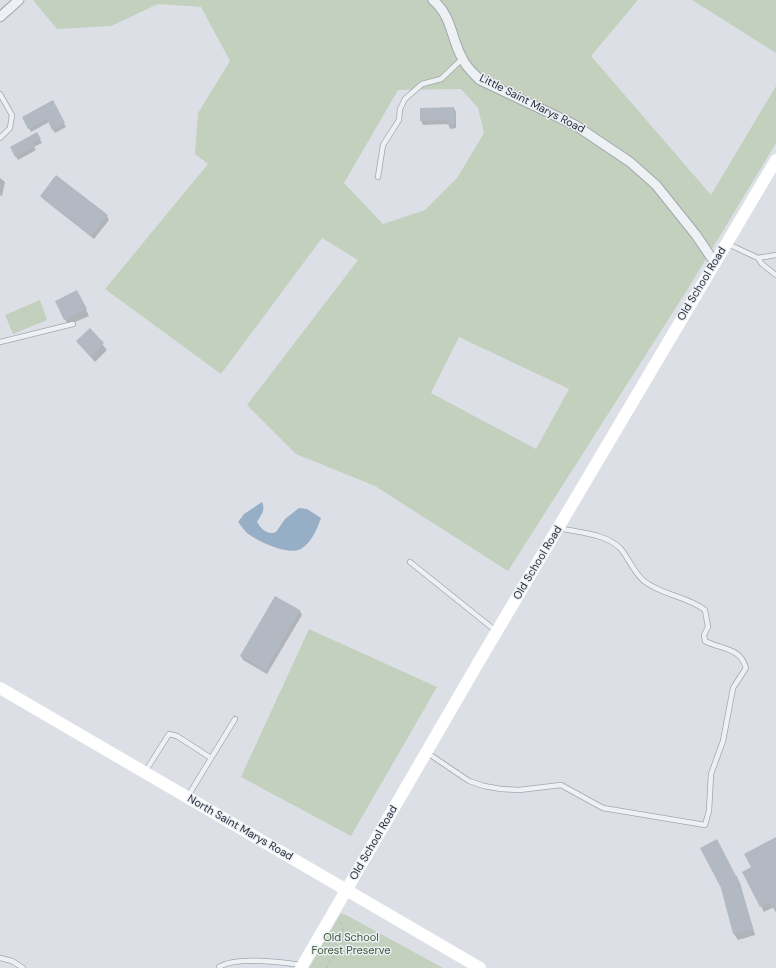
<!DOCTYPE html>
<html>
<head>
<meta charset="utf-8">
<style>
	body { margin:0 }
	canvas { display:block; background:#dce0e6 }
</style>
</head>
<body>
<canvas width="776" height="968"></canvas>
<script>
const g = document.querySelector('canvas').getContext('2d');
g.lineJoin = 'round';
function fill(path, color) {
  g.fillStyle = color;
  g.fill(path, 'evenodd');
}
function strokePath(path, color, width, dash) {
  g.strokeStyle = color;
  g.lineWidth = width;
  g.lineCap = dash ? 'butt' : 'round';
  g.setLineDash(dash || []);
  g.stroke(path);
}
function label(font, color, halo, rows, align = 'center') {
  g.font = font + ' "DM Sans",sans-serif';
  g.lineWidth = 3;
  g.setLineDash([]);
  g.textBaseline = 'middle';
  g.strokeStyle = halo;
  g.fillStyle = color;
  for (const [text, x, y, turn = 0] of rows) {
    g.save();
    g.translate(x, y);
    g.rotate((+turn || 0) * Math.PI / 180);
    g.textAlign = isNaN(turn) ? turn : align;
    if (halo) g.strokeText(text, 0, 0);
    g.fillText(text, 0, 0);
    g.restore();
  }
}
fill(new Path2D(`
	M33,0H638L591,56L711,195L776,86V143L689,287L508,571L375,486L296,454L247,405L358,260L322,238L221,374L105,289L208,164L195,154L198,113L230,61L201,7L158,4L111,26L57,29ZM461,89L478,108L484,133L457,178L425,210L383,224L344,183L398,90ZM459,337L569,389L536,449L431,393Z
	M692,0H776V53Z
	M40,300L47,320L13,334L5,315Z
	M309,629L437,687L351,836L241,777Z
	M341,913L348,916L443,968H309Z`), '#c2d0bd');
fill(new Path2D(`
	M262,502C266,510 261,515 257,522C262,530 267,535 276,532L285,519L299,508L307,509L321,518C317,529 312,542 301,549C289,556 256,541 246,532C243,529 241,525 238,522L244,514Z`), '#96afc6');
fill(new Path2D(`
	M52,101L66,127L55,133L49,122L31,132L23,117Z
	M454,108L456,112V128L450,129L448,124L423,125L421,121Z
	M37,133L42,143L34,147L36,150L18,160L11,147Z
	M0,178L5,182L2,196L0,195Z
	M41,196L107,216L109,220L94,239L43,199Z
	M80,297L89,316L68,325L56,301Z
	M90,329L107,350L95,362L77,342Z
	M275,597L300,611L302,615L267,674L243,660L241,656Z
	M776,838V911L774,907L764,912L761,906L752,868Z
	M737,877L740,883L755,935L738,940L734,934Z`), '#0003');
fill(new Path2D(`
	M53,100L65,123L52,130L47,119L28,129L22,117Z
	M454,107L455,124L447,125V120L420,121V108Z
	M37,132L41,139L33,143L35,146L15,157L10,147Z
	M56,175L108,215L91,236L40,196Z
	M77,290L87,309L64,320L55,301Z
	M90,328L104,343L91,357L76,341Z
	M275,596L300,610L265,671L240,656Z
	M776,837V913L770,902L760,907L742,872L751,867L744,854Z
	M717,839L736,876H737L753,929L733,934L721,888L700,848Z`), '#b3b9c2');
const lane = new Path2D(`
	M0,94L12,115L10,128L0,138
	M378,177L383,145L399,120L400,109L405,99L422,84L441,79L462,59
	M728,244L758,258L762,264L776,275
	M758,258L776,255
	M0,342L73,324
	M410,562L496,631
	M426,752L469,781L484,786L501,789L519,790L561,785L603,808L705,825L709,811L711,774L723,741L733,688L746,668C740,647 722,650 705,641L704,635L708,627L705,610C687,596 661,595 644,581C633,572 629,558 620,548C604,533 579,533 559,528
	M145,772L169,734L177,736L211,758
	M188,796L235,719
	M0,958L12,961L23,968
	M219,967C236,956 280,962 301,965`);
const street = new Path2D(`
	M433,0C452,16 451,38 462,58C466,67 473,73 480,80L575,125L630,162L656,185L696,235L715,263
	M0,17L19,0`);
strokePath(lane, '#a2a7b0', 6);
strokePath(street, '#a2a7b0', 11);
strokePath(new Path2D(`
	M326,968C335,954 350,938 340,922`), '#babec4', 1.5, [3, 3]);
strokePath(lane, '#eef1f4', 4.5);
strokePath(street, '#eef1f4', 9);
strokePath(new Path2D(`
	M0,688L480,968
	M301,968L481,658L776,160`), '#fff', 12);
label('11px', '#262e3c', '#ebeff4', [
	["Little Saint Marys Road",532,104,27],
	["Old School Road",702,284,-59],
	["Old School Road",538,563,-59],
	["North Saint Marys Road",240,828,30],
	["Old School Road",374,843,-60]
]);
label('11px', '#3b5733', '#ebeff4', [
	["Old School",351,938],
	["Forest Preserve",351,951]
]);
</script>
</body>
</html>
